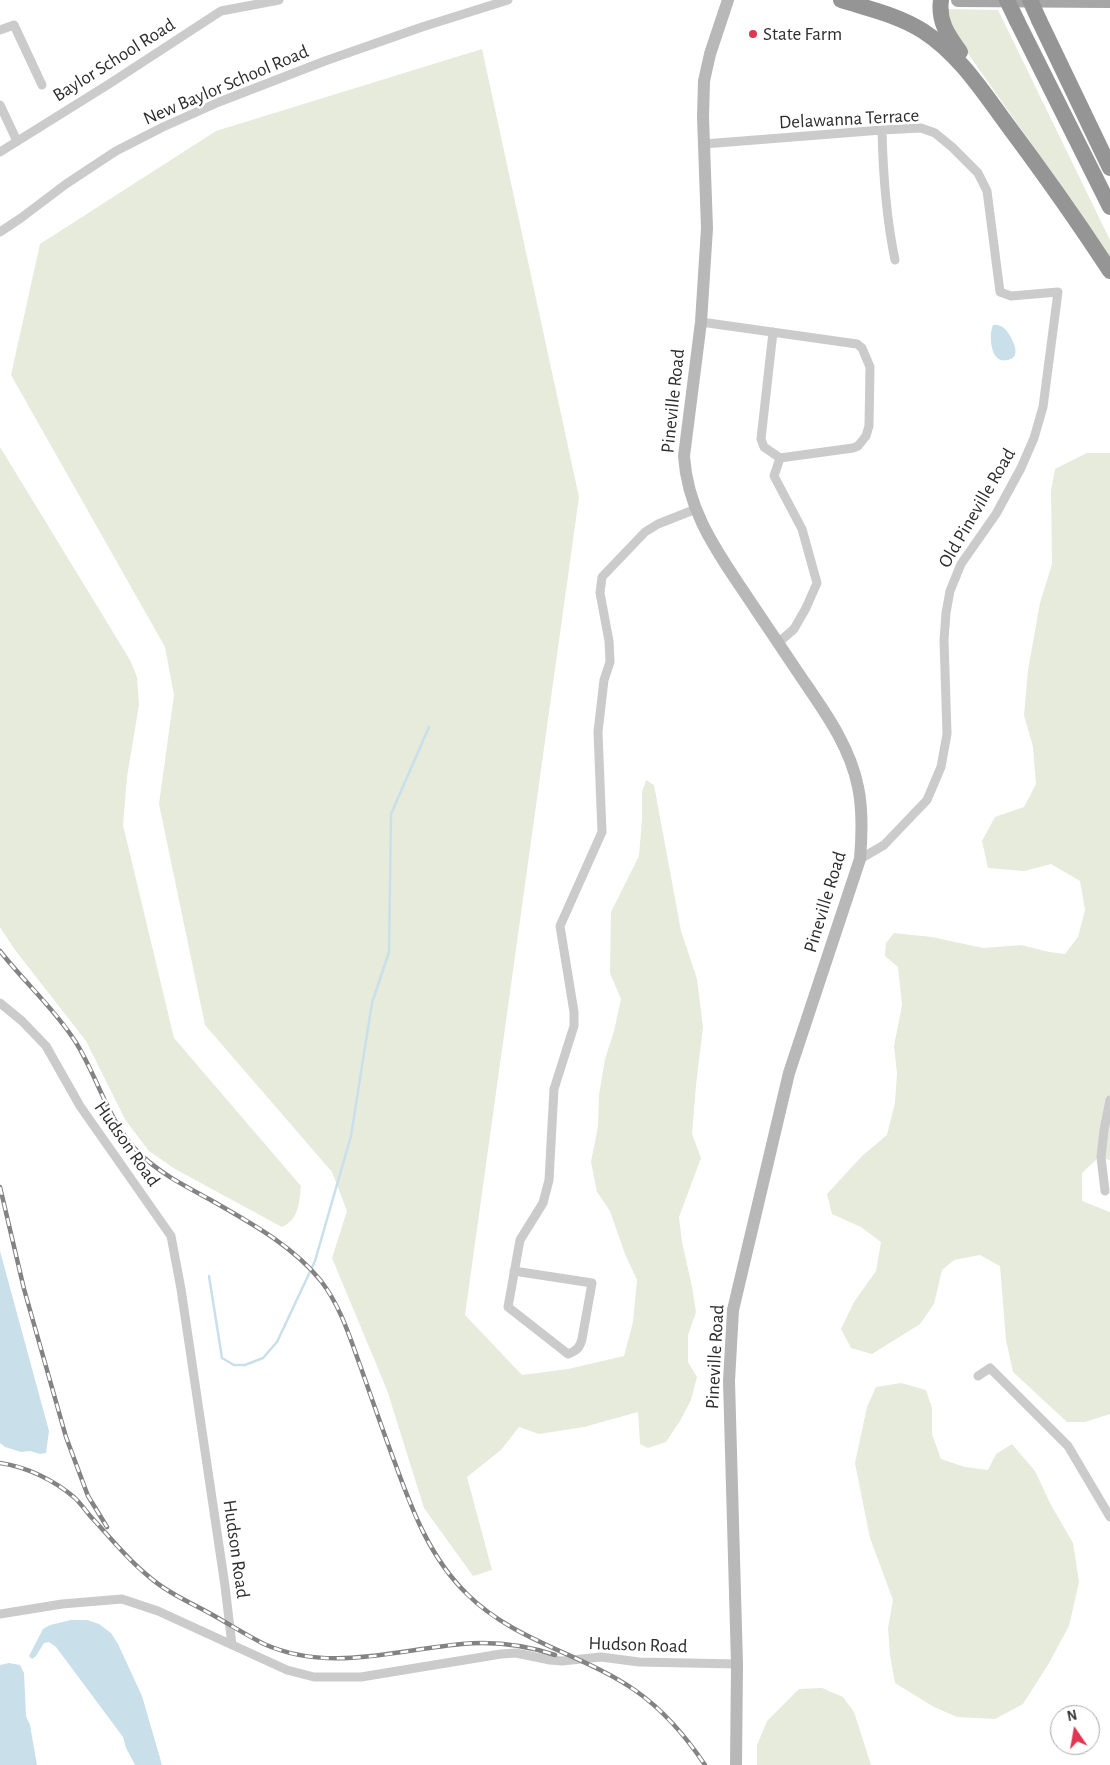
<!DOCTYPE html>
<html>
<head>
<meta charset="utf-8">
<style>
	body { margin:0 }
	#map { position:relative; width:1110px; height:1765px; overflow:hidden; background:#fff; font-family:"Alegreya Sans",sans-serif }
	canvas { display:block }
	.north { position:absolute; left:1050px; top:1705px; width:50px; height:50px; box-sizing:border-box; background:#fff; border:1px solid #ababab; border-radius:50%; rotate:348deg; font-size:14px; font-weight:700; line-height:20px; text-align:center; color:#2e2e2e }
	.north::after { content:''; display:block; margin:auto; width:18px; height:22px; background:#e03651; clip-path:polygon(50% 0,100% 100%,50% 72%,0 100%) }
</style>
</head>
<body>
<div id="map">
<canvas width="1110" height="1765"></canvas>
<div class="north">N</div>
</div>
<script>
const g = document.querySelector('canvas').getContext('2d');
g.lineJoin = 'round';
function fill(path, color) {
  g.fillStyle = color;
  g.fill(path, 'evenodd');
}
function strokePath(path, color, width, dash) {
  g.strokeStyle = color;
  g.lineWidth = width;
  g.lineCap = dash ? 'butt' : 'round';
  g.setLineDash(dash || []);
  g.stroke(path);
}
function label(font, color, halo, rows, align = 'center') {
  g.font = font + ' "Alegreya Sans",sans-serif';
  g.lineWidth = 5;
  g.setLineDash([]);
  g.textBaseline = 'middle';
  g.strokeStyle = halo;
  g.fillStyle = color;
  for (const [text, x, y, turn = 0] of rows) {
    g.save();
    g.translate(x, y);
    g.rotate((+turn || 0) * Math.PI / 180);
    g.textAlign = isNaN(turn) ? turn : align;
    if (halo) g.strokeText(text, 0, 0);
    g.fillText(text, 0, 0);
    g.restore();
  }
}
fill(new Path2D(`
	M944,9L998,10L1110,240V256L948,25Z
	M482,49L579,497L465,1315L522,1375L568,1369L624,1356L633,1322L637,1280L625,1254L610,1211L597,1192L591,1162L598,1126L599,1095L605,1059L614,1031L621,999L610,973L611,912L639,856L642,819V792L646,780L654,785L681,931L697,979L703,1027L696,1085L692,1134L701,1158L679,1217L682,1242L692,1287L696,1312L688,1335V1362L697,1377L691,1400L680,1421L666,1442L648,1448L640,1444L638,1412L584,1427L539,1434L519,1427L501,1450L467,1477L492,1570L473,1576L424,1508L387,1390L332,1258L347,1211L332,1172L205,1025L159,804L174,695L165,647L11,375L40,244L216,131Z
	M0,447L130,660L137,677L139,705L127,777L123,825L174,1038L301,1186C299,1204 299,1219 282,1227L175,1169L149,1151L126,1121L86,1041L15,950L0,927Z
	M1087,453H1110V1160L1099,1157L1082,1173V1201L1110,1212V1414L1085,1422H1067L1013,1372L1006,1340L1000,1266L980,1255L954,1260L942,1270L934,1304L920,1324L872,1354L851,1348L841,1329L854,1302L876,1271L881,1242L861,1227L832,1214L827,1194L862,1156L887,1135L895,1103L897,1073L894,1046L902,1005L898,967L885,956L886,943L894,933L932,937L983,948L1021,945L1049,952L1065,954L1078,937L1085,910L1080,881L1051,864L1024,871L988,868L982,841L995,817L1024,807L1036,784L1033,747L1024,715L1028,670L1040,603L1052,564L1051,491L1055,469Z
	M901,1383L926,1390L932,1408V1434L941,1459L965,1467L988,1470L996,1454L1012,1444L1035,1471L1051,1505L1073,1543L1079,1582L1069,1626L1049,1663L1023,1704L995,1719L957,1717L934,1707L895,1683L890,1655L888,1628L893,1600L870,1538L855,1463L867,1407L876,1387Z
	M822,1688L843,1697L854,1712L871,1765H757V1745L767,1721L799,1689Z`), '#e6ebdc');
fill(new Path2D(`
	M993,325C1000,324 1005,328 1009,334C1013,341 1022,357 1008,360C1007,360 1002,361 1001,360C990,357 989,333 993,325Z
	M0,1251L49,1431L46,1453L40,1454L30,1451L21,1452L5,1447L0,1443Z
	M71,1620H87L99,1624L111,1633L118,1644L142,1696L162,1765H135L126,1748L123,1737L56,1647L49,1642L44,1643L36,1656L32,1659L29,1656L43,1629L50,1625Z
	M9,1663L20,1665L24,1673L26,1716L30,1725L37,1765H0V1665Z`), '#c9e0ea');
strokePath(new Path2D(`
	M209,1276L222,1358L234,1365H245L263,1358L277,1342L315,1261L351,1136L372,1003L389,952L391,814L429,727`), '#c9e0ea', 2.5);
strokePath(new Path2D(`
	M0,30L14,25L42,85
	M0,105L17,141
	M882,130C883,174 886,217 895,260
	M704,144L882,130L921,128L935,133L952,147L978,173L987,191L1000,292L1011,296L1058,292L1043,407L1034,438L1021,468L996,514L961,564L950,591L946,613L944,640L947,734L941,767L927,800L884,845L860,859
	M0,152L109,84L221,11L279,0
	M0,232L21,218L66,184L116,151L163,127L219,102L325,61L422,27L508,0
	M701,322L857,344L862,348L870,367L869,426L866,436L858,446L853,448L780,458L764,447L761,439L773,332
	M778,643L794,629L806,608L817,583L802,529L774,476L780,458
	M0,1003L22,1021L46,1046L80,1106L171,1236L181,1289L225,1586L232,1645
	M1105,1191L1101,1157L1104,1130L1110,1100
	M514,1271L592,1283L582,1339C580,1348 576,1351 568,1354L508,1307L520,1240L543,1203L549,1180L554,1089L574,1026V1012L560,926L602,832L598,732L604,680L610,662L609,641L600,593L602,577L645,532L658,524L696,509
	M978,1376L990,1368L1068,1446L1110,1517
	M0,1614L62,1604L122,1599L158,1611L287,1670L314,1677H361L501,1654L516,1653L550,1660L562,1661L601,1657L639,1662L737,1664`), '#cbcbcb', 9);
strokePath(new Path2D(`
	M728,0L710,54L704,81L703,117L707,228L701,322L684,456C687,505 711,543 738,583C758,613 779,644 799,674C822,708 850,745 858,787C863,810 862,835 860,859L789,1073L733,1310L729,1381L737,1664L736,1765`), '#b8b8b8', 12);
strokePath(new Path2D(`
	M958,0L1110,1`), '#a6a6a6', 14);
strokePath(new Path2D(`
	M841,0C869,9 898,15 923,31C960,55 983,92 1009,127C1044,174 1078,222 1110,271
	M941,0C938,22 948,35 960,52
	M1039,20L1110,168
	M1017,21L1110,207`), '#959595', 16);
const rail = new Path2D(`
	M0,951C24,982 54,1008 75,1041C98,1077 108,1122 139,1153C161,1174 183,1185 209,1199C249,1222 292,1245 321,1281C341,1307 350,1338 361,1368C372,1399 383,1431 395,1463C412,1510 430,1558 467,1594C514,1641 583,1654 636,1691C663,1710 687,1738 705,1765
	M0,1187L24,1289L66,1437L88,1496L107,1527
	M0,1463C27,1467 54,1480 75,1498C81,1504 86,1511 92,1518C110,1537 126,1558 147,1575C166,1592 189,1602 211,1614C229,1624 246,1635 264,1644C329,1673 395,1650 462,1644C494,1641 525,1645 555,1655`);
strokePath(rail, '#838383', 4.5);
strokePath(rail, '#fff', 2.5, [8]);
strokePath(new Path2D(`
	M1007,0L1017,21
	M1030,0L1039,20`), '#959595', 16);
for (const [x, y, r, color] of [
	[753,34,5,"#e03651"]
]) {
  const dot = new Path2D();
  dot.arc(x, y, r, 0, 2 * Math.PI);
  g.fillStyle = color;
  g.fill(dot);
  strokePath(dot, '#fff', 2);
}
label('19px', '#2e2e2e', '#fff', [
	["State Farm",763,34]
], 'left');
label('19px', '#2e2e2e', '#fff', [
	["Baylor School Road",114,60,-32],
	["New Baylor School Road",226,85,-23],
	["Delawanna Terrace",849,119,-3],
	["Pineville Road",673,401,-84],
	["Old Pineville Road",977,508,-60],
	["Pineville Road",825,902,-73],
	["Hudson Road",127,1144,55],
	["Pineville Road",715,1357,-87],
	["Hudson Road",236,1549,82],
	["Hudson Road",638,1645,2]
]);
</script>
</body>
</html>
